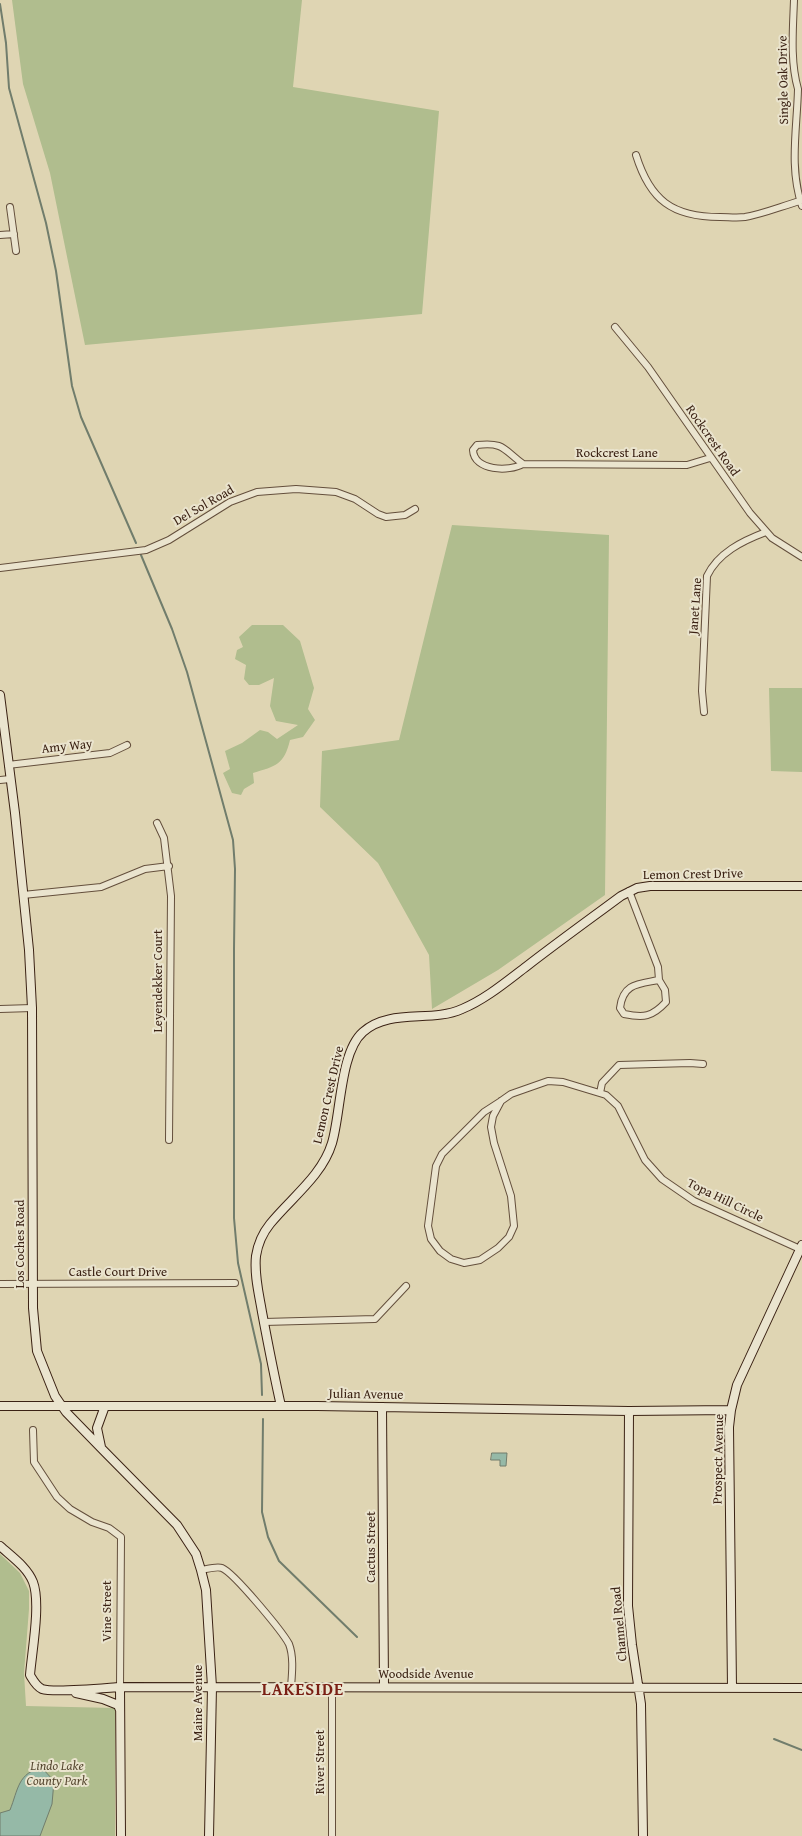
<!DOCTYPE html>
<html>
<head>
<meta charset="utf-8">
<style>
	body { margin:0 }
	canvas { display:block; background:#dfd5b3 }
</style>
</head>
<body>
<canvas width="802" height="1836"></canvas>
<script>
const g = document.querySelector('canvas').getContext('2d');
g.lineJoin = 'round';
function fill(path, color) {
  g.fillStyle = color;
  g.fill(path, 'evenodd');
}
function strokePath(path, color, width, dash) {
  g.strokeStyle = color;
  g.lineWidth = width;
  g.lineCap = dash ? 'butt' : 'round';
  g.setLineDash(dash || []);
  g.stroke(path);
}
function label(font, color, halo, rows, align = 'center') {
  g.font = font + ' "Gentium Book Plus",serif';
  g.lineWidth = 4;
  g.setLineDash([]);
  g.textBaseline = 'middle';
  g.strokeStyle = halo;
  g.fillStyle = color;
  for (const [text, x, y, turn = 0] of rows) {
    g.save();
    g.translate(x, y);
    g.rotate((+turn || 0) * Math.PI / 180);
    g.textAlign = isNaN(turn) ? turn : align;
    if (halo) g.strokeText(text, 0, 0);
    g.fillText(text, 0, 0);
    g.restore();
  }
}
fill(new Path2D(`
	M12,0H302L293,87L439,111L422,314L85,345L50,173L23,84Z
	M452,525L609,535L605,895L498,970L432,1009L429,955L378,863L320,807L322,751L399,740Z
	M252,625H283L300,641L314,688L308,709L315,720L303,737L290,740C284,765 276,766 253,773L254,783L244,789L241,795L232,793L223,773L230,769L225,751L242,743L260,730L268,732L277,739L298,725L276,721L270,706L274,678L259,685H249L244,679L246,665L235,659L237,650L243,647L239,637Z
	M769,688H802V772L771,771Z
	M0,1554L20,1573L29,1591V1609L24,1673L26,1706L115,1708V1836H0Z`), '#b0bd8e');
const water = new Path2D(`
	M492,1453H507L506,1466H500V1460H491Z
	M42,1768L54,1781L52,1804L40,1836H0V1813L10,1810C18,1790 18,1772 42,1768Z`);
fill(water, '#95b9a7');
strokePath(water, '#717d6c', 1);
strokePath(new Path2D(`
	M0,4L6,43L9,88L46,223L56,271L72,386L81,417L136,543
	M141,555L172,629L187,672L233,840L235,869L234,949V1218L238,1263L261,1364L262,1395
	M263,1419L262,1512L268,1537L279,1561L357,1637
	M774,1739L802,1750`), '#717d6c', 2);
const street = new Path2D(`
	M794,0C793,29 790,61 798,89C797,129 789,168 802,206
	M636,155C650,200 672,217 720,217C728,217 737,218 745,217C763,214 782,206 800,201
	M10,207L16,251
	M0,235L14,234
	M615,327L648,367L750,513L772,538L802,557
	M523,464C509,472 474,471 473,450L477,445C504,442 503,449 523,464L687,465L710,458
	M0,568L146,550L169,540L230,502L257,492L296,489L336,492L355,499L378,514L386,517L405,515L415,509
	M704,712L702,691L707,576C718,553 742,541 766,532
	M8,765L110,753L127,745
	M0,780L10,779
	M157,823L164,838L171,896L169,1140
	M629,891L658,967L659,980L665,990L666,1002C652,1017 644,1018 624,1014L620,1008C623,983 639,984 659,980
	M23,895L101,887L145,869L169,866
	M0,1009L32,1008
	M600,1093L602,1083L619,1065L690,1063L703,1064
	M501,1101L493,1116L491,1127L494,1143L511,1196L514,1226L509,1237L498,1248L480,1260L464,1263L451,1259L440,1251L431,1239L428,1226L436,1166L442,1154L484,1112L501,1101L511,1094L548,1081L563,1082L606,1095L618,1106L645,1160L662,1179L694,1201L800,1249
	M0,1284L235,1283
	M264,1322L375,1319L406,1286
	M33,1430L34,1462L57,1497L70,1509L92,1522L109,1528L121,1537L120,1687
	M201,1570C207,1569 217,1566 222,1568C234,1573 282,1631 289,1644C294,1657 292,1674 291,1687
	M332,1836V1687`);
const secondary = new Path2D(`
	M0,695L15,813L29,950L32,1008L33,1308L37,1351L55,1396L66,1412L102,1449L177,1525L196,1554L201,1570L206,1590L212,1687L209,1836
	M0,1406H317L629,1411L731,1410
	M281,1406C274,1375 268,1344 262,1312C259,1294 254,1275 256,1256C258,1243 262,1234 270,1224C291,1198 322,1176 332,1143C341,1113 340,1052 363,1032C390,1008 431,1023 462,1009C486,999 507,981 527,966C558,942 590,919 621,896L637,888L650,886H802
	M382,1407L384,1687
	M629,1411L628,1606L632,1645L641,1704L643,1836
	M101,1447L97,1428L105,1406
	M0,1546C12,1557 27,1567 33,1582C41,1603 32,1651 30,1675C33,1680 36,1686 42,1689C54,1693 105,1688 120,1687L802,1688
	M120,1687L121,1836
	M732,1688L729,1427L731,1410L737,1385L802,1245
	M76,1693L103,1699L118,1705L120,1710`);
strokePath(street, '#644f3c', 8);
strokePath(secondary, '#3b2214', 10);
strokePath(street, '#eae4ce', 6);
strokePath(secondary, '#eae4ce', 8);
label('13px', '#3b2214', '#eae4ce', [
	["Single Oak Drive",784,80,-91],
	["Rockcrest Road",712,441,55],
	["Rockcrest Lane",617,454],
	["Del Sol Road",204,506,-30],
	["Janet Lane",696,606,-86],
	["Amy Way",67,747,-6],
	["Lemon Crest Drive",693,875,-1],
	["Leyendekker Court",159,981,-90],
	["Lemon Crest Drive",329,1095,-77],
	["Topa Hill Circle",725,1201,26],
	["Los Coches Road",21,1244,-90],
	["Castle Court Drive",118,1273],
	["Julian Avenue",366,1395,1],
	["Prospect Avenue",719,1459,-89],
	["Cactus Street",372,1547,-90],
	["Vine Street",108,1611,-90],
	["Channel Road",620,1624,-95],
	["Woodside Avenue",426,1675],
	["Maine Avenue",199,1703,-90],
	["River Street",321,1762,-90]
]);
label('italic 13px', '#584932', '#eae4ce', [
	["Lindo Lake",57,1767],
	["County Park",57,1782]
]);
g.letterSpacing = '1px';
label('bold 17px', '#7a1f14', '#eae4ce', [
	["LAKESIDE",303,1691]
]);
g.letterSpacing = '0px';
</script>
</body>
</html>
